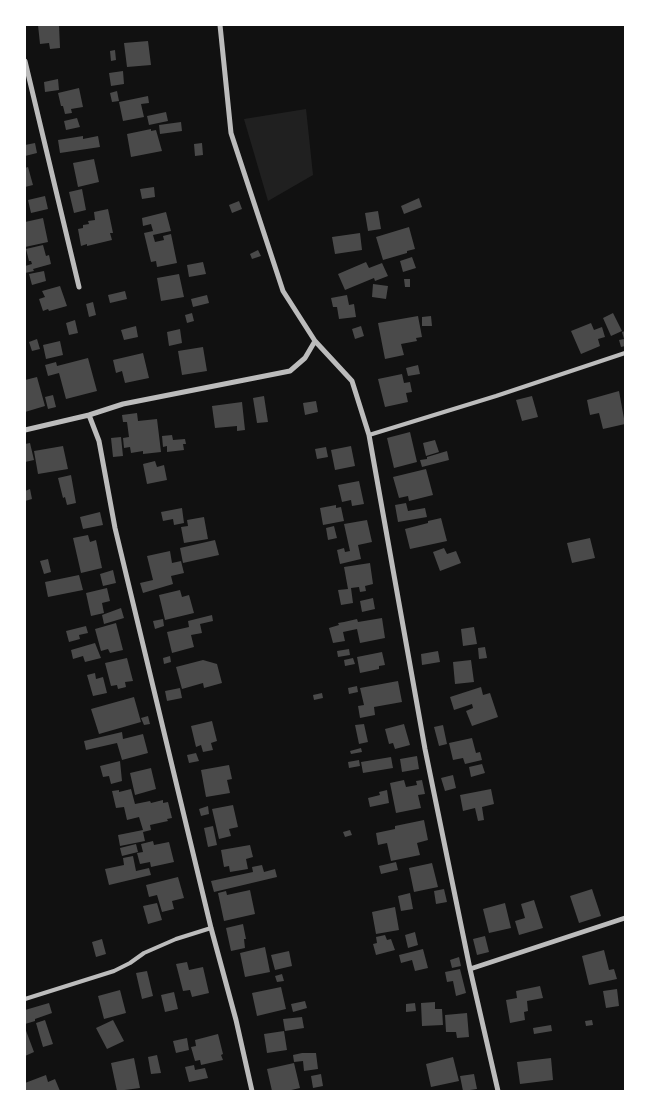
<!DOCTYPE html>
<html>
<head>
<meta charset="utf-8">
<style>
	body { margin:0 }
	#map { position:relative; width:650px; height:1116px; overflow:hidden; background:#111; font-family:"PT Sans",sans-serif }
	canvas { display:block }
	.frame { position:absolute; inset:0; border:26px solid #fff; pointer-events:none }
</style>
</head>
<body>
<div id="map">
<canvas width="650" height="1116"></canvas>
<div class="frame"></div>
</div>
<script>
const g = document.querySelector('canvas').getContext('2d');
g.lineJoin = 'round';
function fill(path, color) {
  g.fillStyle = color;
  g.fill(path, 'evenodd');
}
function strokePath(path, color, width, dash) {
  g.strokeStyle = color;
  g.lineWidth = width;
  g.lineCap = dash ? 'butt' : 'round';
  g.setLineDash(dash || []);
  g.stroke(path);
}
fill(new Path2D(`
	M306,109L313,175L268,201L244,119Z`), '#202020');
fill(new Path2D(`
	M38,25H59L60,48L50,49L49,43L40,44Z
	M148,41L151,65L127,67L124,43Z
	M115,50L116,60L111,61L110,51Z
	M123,71L124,84L111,86L109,73Z
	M58,79L59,90L45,92L44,82Z
	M79,88L83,107L71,109L72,113L65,114L63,106H61L58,93Z
	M117,91L119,101L112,102L110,93Z
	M148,96L149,103L141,104L144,117L123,121L119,102Z
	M166,112L168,121L149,125L147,116Z
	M77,118L80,127L66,130L64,121Z
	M181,122L182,131L160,134L159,125Z
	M151,129V131L156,130L162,151L131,157L127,134Z
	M83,136V139L98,136L100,147L60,153L58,140Z
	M35,143L37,153L25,156V145Z
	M202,143L203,155L195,156L194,144Z
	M94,159L99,182L78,187L73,163Z
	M28,167L33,185L25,187V168Z
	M154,187L155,197L142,199L140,189Z
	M82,189L86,210L74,213L69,192Z
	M45,196L48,209L31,213L28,200Z
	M419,198L422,207L404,214L401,206Z
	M239,201L242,209L232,213L229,205Z
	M108,209L113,233H110L112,240L87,246V244L81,246L78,229L83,228V225L89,224L88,221L95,220L94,212Z
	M378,211L381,229L368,231L365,213Z
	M166,212L171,231L153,235L155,242L164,240L163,236L171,234L177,263L157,267L156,261L151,262L144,233L153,231L151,224L143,226L142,218Z
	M43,218L48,242L25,247V222Z
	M409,227L415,249L407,251V253L383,260L376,237Z
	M360,233L362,250L335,254L332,237Z
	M43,245L46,256L49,255L51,264L33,269L34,271L25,273V266L32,264L31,261H29L26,249Z
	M258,250L261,256L252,259L250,254Z
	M412,257L416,268L403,272L400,261Z
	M203,262L206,274L189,277L187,265Z
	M366,262L369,268L382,263L388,276L375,281L374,278L345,290L338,274Z
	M44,271L46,281L32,285L29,274Z
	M179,274L184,297L161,301L157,278Z
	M404,279H410V287H405Z
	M373,284L388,286L386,299L372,297Z
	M60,286L67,306L49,311L48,309L43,311L39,299L45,297L42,291Z
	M125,291L127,299L110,303L108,295Z
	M207,295L209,303L193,307L191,299Z
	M347,295L349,305L354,304L356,317L339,319L337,307H333L331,298Z
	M93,302L96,315L89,317L86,304Z
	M192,313L194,321L187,323L185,315Z
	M613,313L622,331L611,336L603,318Z
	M418,316L422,337L416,338L417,341L401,344L404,355L385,359L378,323Z
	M431,316L432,326H422V317Z
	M75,320L78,333L69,335L66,323Z
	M591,323L594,330L602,327L605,337L598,339L600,346L581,354L571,331Z
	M136,326L138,337L124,340L121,330Z
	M361,326L364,336L355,339L352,329Z
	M180,329L182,343L169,346L167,332Z
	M625,331V346L621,347L619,340L624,339L622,332Z
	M37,339L40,349L32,351L29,342Z
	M60,341L63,355L46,359L43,345Z
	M203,347L207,371L182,375L178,351Z
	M143,353L149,378L125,383L122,371L116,373L113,360Z
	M88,358L97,391L66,399L59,373L48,376L45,365L56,362L57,366Z
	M418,365L420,374L408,376L406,368Z
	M402,374L404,383L410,382L412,392L406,393L408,402L385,407L378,379Z
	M37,377L45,406L25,412V380Z
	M619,391L625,424L603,429L599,413L590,415L587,400Z
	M53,395L56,407L48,409L45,397Z
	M264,396L268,422L257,423L253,398Z
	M532,396L538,417L522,421L516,400Z
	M316,401L318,412L305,415L303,403Z
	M242,402L245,430L237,431V426L215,428L212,406Z
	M137,413L138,421L157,419L161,452L143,454V451L131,453L130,447L124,448L123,438L129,437L127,422H123L122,415Z
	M410,432L417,462L394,468L387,438Z
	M172,435L173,440L185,439L186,444H183L184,450L167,452V446L163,447L162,436Z
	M121,437L123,456L113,457L111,438Z
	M435,440L439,452L426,456L423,443Z
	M30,443L34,460L25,462V444Z
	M63,446L68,469L38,474L34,451Z
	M351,446L355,466L335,470L331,450Z
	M326,447L328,457L317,459L315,449Z
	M447,451L449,460L422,467L420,460L427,459V457Z
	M155,461L157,467L164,465L167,480L147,484L143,464Z
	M426,469L433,495L409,501L408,496L399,498L393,477Z
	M71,475L76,503L67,505L65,497L63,498L58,478Z
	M359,481L364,504L352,506L351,500L342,502L338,485Z
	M30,489L32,499L25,501V491Z
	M406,503L408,511L425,508L427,517L398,522L395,505Z
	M336,505V508L341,507L344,521L323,525L320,508Z
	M182,508L184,523L174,525L173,519L163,521L161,512Z
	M100,512L103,525L83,529L80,517Z
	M204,517L208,539L184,543L181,527L188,526L187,520Z
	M441,518L447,541L410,549L405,529L428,523V521Z
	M367,520L372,542L358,545L361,559L340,564L337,550L344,548L345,552L350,551L344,524Z
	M334,526L337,538L328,540L326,528Z
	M88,535L90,542L96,540L102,568L81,573L73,538Z
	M590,538L595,558L572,563L567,543Z
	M215,540L219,555L183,563L180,548Z
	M444,548L447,554L456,551L461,563L440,571L433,552Z
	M170,551L172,563L181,561L184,573L171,576L173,584L143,593L140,583L153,580L147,556Z
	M48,559L51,572L44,574L40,561Z
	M370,563L373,584L365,586L366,591L360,592L359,587L351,588L353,603L341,605L338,590L348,589L344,567Z
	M113,570L116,583L103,586L100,574Z
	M79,575L83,590L48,597L45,582Z
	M107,588L110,601L102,603L104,613L91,616L86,593Z
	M180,590L182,597L189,595L194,613L165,620L159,595Z
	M373,598L375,609L362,612L360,601Z
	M121,608L124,618L104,624L102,615Z
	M212,615L213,621L200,624L202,633L191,635L194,647L172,653L167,632L189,627L188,621Z
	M382,618L385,638L360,643L357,629L343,632L345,641L333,643L329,628L339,625L338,623L344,622L357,619L358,622Z
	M163,619L164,626L155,629L153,621Z
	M116,623L123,650L110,653L108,649L101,651L95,629Z
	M86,626L88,633L79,635L80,639L69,642L66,631Z
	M474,627L477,644L463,646L461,629Z
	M95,643L101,658L85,662L83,656L73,659L71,650Z
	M485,647L487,658L479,659L478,648Z
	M349,649L350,655L338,657L337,651Z
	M438,651L440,662L422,665L421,654Z
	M382,652L385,665L379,666V669L360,673L357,657Z
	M170,656L171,662L164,664L163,658Z
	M127,658L133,681L125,682L126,687L118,689L117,685L111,686L105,663Z
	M353,658L355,664L345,666L344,660Z
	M203,660L217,664L222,683L204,688L203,683L182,689L176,667Z
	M471,660L474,682L455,684L453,662Z
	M95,673L96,679L103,677L107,693L93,696L87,675Z
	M398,681L402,702L374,707L375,715L360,718L358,706L364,705L360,688Z
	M357,686L358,692L349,694L348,688Z
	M481,687L483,695L490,693L498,717L472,726L466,711L473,708L472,704L454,710L450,697Z
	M180,688L182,698L167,701L165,691Z
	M322,693L323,698L314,700L313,695Z
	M134,697L141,722L99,734L91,709Z
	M148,716L150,724L144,725L141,718Z
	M212,721L217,741L211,743L213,750L203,752L201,745L196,747L191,726Z
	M364,724L368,742L359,744L355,725Z
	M404,724L410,745L395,749L393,743L389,744L385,729Z
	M443,725L447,744L439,746L434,727Z
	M122,732L123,739L143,734L148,753L122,760L117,743L86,750L84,741Z
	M472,738L476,753L480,752L482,760L465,764L463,758L453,760L449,743Z
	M361,748L362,752L351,754L350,751Z
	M196,753L199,761L189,763L187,755Z
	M417,756L419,769L402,772L400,759Z
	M391,757L393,768L363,773L361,762Z
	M359,760L360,766L349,768L348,762Z
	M120,761L122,781L111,784L109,776L103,777L100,766Z
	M482,764L485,773L471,777L469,767Z
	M229,765L232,779L227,780L230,793L206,797L201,770Z
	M151,768L156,789L135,795L130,773Z
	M453,775L456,788L445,791L441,778Z
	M404,780L406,787L417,785L416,781L422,780L425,794L418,795L421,808L396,813L390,783Z
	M131,789L135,804L150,801L151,803L163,800V803L168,802L172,818L167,819L168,821L150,825L151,830L143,832L145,841L120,846L118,835L143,830L139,817L127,820L124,807L116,808L112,791L119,790V792Z
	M491,789L494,804L482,807L484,820L478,821L475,808L463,811L460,795Z
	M387,790L389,803L370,807L368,798L380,795L379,792Z
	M233,805L238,827L229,829L231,836L219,839L212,809Z
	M208,806L209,814L201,816L199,809Z
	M424,820L428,840L417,843L420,855L391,861L387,843L378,845L376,833L395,829V826Z
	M213,826L217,845L208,847L204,828Z
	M350,830L352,835L345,837L343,832Z
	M153,841L154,845L169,842L174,862L151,867L150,862L140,864L137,853L143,852L141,844Z
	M136,844L138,852L122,856L120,848Z
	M250,845L253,857L246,859L248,869L230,872L229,866L224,867L221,850Z
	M133,856L136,871L149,868L151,875L109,885L105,869L124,865L123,858Z
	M396,862L398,870L381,874L379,866Z
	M432,863L438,887L414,892L409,868Z
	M262,865L264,872L275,869L277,877L214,892L211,881L253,872L252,867Z
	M178,877L184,898L172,901L174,909L162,912L157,895L149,897L146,885Z
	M444,889L447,902L436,904L434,891Z
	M592,889L601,916L579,923L570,896Z
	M250,890L255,914L224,921L218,893L226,891L227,895Z
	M410,893L413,909L401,911L398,896Z
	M534,900L543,928L519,935L515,921L525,918L521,904Z
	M157,903L162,920L148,924L143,906Z
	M505,903L511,928L489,933L483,909Z
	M395,907L399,930L376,934L372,912Z
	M243,924L246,939H244L245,948L231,951L226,928Z
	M415,932L418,945L408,948L405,935Z
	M385,935L387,940L391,939L395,950L376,955L373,944L377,943L376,937Z
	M485,936L489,952L477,955L473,939Z
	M102,939L106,954L96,957L92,942Z
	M265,947L270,972L245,977L240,953Z
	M423,949L428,968L415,971L412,960L401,963L399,955Z
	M604,950L609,970L614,969L617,979L589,985L582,956Z
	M289,951L292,966L275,970L271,955Z
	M459,957L461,966L452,968L450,960Z
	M187,962L189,970L203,967L209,993L192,997L190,990L183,991L176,964Z
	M460,969L466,993L456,996L453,981L447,982L445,972Z
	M147,971L153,996L142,999L136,973Z
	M282,974L284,981L277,982L275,976Z
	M540,986L543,998L527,1001L528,1011L524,1012L525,1020L510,1023L506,1000L517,998L516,991Z
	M281,987L286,1009L257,1016L252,993Z
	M617,989L619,1006L606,1008L603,991Z
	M120,990L126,1013L104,1019L98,996Z
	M174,992L178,1009L165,1012L161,995Z
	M305,1001L307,1008L293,1012L291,1004Z
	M435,1002V1009H442L443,1025L422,1026L421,1003Z
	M49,1003L52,1013L35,1019V1021L25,1024V1010Z
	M415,1003L416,1011L406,1012V1004Z
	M467,1013L469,1037L457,1038L456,1032H446L445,1015Z
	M302,1017L304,1028L285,1031L283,1019Z
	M45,1020L53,1044L43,1047L36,1023Z
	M113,1020L124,1041L107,1049L96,1028Z
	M592,1020L593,1025L586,1026L585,1021Z
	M551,1025L552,1031L534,1034L533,1028Z
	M25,1028L34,1052L25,1056Z
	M284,1031L287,1050L267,1053L264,1034Z
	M218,1034L223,1054L221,1055L223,1060L201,1065L200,1060L195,1061L191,1047L196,1046L195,1040Z
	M187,1038L189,1050L176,1053L173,1041Z
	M302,1053H316L318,1069L304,1071L303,1061L294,1062L293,1055Z
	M157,1055L161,1073L151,1074L148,1057Z
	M453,1057L459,1081L431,1087L426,1064Z
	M134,1058L140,1088L117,1091L111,1063Z
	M551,1058L553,1080L520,1084L517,1062Z
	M294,1063L300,1088L287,1091H272L267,1069Z
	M194,1065L195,1070L205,1068L208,1078L189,1082L185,1067Z
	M321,1074L323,1086L313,1088L311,1076Z
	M474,1074L477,1089L463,1091L460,1076Z
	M46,1075L48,1082L55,1079L60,1091H25V1083Z`), '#4a4a4a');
strokePath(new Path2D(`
	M369,435L496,396L625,353
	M25,999L114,971L130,963L144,953L176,939L211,928`), '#bcbcbc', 4);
strokePath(new Path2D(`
	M220,25L231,133L283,291L315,341L352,381L369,435L425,749L470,969L498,1091
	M25,61L79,287
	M89,415L99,441L115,528L211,928L236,1020L252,1091
	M25,430L89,415L123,404L290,371L305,358L315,341
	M470,969L625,918`), '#bcbcbc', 5);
</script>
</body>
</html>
